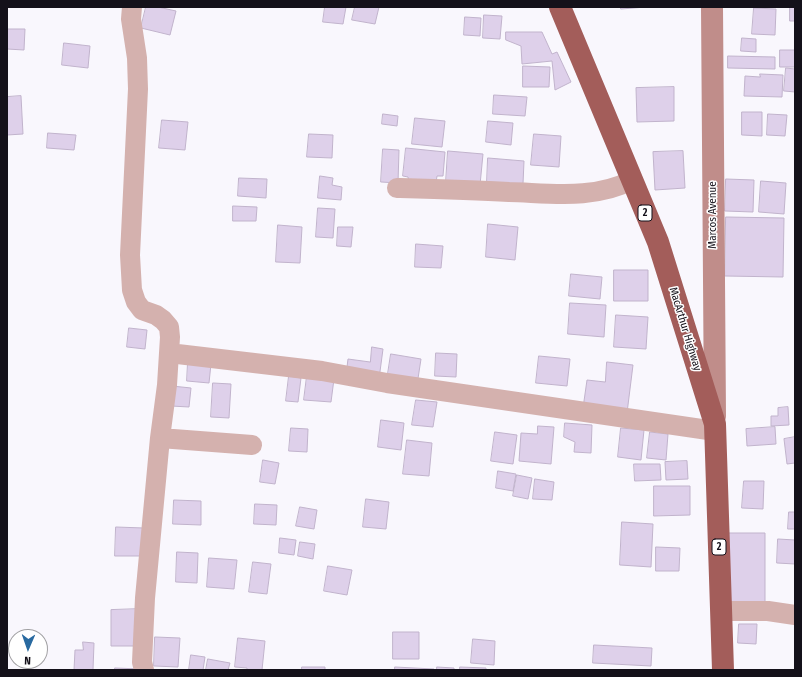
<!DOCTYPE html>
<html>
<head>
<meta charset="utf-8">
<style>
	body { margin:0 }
	#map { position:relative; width:802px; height:677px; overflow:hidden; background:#f9f7fd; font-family:"Fira Sans Condensed",sans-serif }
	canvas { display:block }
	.frame { position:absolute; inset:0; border:8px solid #14111a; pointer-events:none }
	.north { position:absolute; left:8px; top:629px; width:40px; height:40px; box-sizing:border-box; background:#fff; border:1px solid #a1a0a3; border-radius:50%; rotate:182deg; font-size:11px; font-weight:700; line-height:16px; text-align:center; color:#14111a }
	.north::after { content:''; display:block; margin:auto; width:14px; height:18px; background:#296aa0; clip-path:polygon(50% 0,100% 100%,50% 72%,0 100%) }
</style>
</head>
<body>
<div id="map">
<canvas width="802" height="677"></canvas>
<div class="frame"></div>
<div class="north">N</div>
</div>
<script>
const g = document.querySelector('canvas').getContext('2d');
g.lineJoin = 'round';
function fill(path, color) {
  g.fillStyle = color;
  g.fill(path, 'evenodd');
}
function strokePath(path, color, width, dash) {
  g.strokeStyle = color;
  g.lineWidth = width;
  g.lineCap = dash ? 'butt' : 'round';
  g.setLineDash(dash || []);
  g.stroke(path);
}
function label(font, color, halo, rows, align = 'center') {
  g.font = font + ' "Fira Sans Condensed",sans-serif';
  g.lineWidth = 3;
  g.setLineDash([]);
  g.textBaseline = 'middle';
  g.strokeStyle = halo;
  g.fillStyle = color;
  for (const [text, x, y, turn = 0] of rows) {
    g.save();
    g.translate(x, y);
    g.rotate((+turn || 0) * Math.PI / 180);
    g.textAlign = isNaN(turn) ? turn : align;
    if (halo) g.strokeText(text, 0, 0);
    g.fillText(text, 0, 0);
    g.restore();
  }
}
const building = new Path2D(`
	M146,7H158L176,11L170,35L141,28Z
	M325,7H346L343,24L323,22Z
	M355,7H379L375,24L352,20Z
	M621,7H646L621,9Z
	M790,7H795V21H790Z
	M754,8L776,9L775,35L752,34Z
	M484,15L502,16L500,39L483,38Z
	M465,17L481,18L480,36L464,35Z
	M8,29H25L24,50L7,49Z
	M506,32H542L552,54L557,52L571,82L555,90L552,61L522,64L521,46L506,40Z
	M742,38L756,39V52L741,51Z
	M64,43L90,46L88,68L62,65Z
	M780,50H795V67H780Z
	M728,56L775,57V69L728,68Z
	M523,66L550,67L549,87H523Z
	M786,68L795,69V92L784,91Z
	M760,74L783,75L782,97L744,96L745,76L760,77Z
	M674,87V121L637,122L636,88Z
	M494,95L527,97L525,116L493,114Z
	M21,96L23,134L7,135V97Z
	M742,112H762V136L742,135Z
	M383,114L398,116L397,126L382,124Z
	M768,114L787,115L785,136L767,135Z
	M415,118L445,121L442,147L412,144Z
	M162,120L188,122L185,150L159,148Z
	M488,121L513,123L511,145L486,142Z
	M48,133L76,135L74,150L47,148Z
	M309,134L333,135L332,158L307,157Z
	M534,134L561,136L559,167L531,165Z
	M406,148L445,152L443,176H437L435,189L410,187L408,177L403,176Z
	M383,149L399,150L398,183L381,182Z
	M448,151L483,154L480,185L446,182Z
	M683,151L685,188L655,190L653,152Z
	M488,158L524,161L523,184L487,182Z
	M320,176L333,178L332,185L342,187L341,200L318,198Z
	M239,178L267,179L266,198L238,196Z
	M726,179L754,180L753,212L725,211Z
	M761,181L786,183L784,214L759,212Z
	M233,206L257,207L256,221H233Z
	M318,208L335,209L333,238L316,237Z
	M726,217L784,218L783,277L725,276Z
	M488,224L518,227L515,260L486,257Z
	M278,225L302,227L300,263L276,262Z
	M338,227H353L351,247L337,246Z
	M416,244L443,246L441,268L415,267Z
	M614,270H648V301H614Z
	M571,274L602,277L600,299L569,296Z
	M570,303L606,305L604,337L568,334Z
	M616,315L648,317L646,349L614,347Z
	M129,328L147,330L145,349L127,347Z
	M372,347L383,349L379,379L346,375L348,359L370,362Z
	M436,353L457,354L456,377L435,376Z
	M391,354L421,359L417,385L387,380Z
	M539,356L570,359L567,386L536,383Z
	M188,362L211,364L209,383L187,381Z
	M607,362L633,365L627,413L583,408L587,380L605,382Z
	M289,376L301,378L298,402L286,401Z
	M307,376L334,379L331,402L304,400Z
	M213,383L231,384L229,418L211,417Z
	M172,386L191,388L189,407L171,406Z
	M416,400L437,402L433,427L412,425Z
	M788,407L789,425L771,426V416H778V408Z
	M381,420L404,423L401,450L378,447Z
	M565,423L592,425L591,453L574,452L575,442L564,437Z
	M538,426L554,427L551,464L519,461L521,433L537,434Z
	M775,427L776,444L747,446L746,429Z
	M291,428L308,429L307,452L289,451Z
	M621,428L644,430L641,460L618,457Z
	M495,432L517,435L513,464L491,461Z
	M650,432L668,434L666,460L647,458Z
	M795,437V463L787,464L784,439Z
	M407,440L432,443L429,476L403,474Z
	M263,460L279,463L275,484L260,482Z
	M687,461L688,479L666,480L665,462Z
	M634,464H660L661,480L635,481Z
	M498,471L516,474L513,491L496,488Z
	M517,475L532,478L528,499L513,496Z
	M535,479L554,482L552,500L533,499Z
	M744,481H764L763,509L742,508Z
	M654,486H690V515L654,516Z
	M366,499L389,502L386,529L363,527Z
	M174,500L201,501V525L173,524Z
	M255,504L277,505L276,525L254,524Z
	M300,507L317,510L314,529L296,526Z
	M789,512H795V529H788Z
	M622,522L653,524L651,567L620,565Z
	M116,527L144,528L143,556H115Z
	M724,533H765V608H725Z
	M280,538L296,540L294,555L279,553Z
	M778,539L795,540V564L777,563Z
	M300,542L315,544L313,559L298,556Z
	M656,547L680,548L679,571H656Z
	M177,552L198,553L197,583L176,582Z
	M209,558L237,560L234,589L207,587Z
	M253,562L271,564L267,594L249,592Z
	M328,566L352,570L347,595L324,591Z
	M140,609L141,646H111V610Z
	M739,624H757L756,644L738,643Z
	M393,632H419V659H393Z
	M155,637L180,638L178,667L154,666Z
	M238,638L265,641L262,670H247V668L235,667Z
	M473,639L495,641L494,665L471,663Z
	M83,642L94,643L93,670H74L75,650H83Z
	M594,645L652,648L651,666L593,663Z
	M191,655L205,657L203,670H189Z
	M208,659L230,663L228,670H206Z
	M302,667H325V670H302Z
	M395,667L434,669V670H395Z
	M437,667L454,668V670H437Z
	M460,667L486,668V670H460Z
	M115,668L141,669L115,670Z`);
fill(building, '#ded0ea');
strokePath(building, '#c1b3cc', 1);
strokePath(new Path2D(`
	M132,7L131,19L137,58L138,89L130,255L132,290L136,302L142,310L156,315L163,320L169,327L170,337L167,385L160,438L145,598L142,662L144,670
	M397,188C434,189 472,190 509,192C550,193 594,200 632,180
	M169,353L322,371L387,383L715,431
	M160,438L252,445
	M721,611H768L795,615`), '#d4b1ae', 20);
strokePath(new Path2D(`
	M712,7L715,416`), '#c08d8a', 22);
strokePath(new Path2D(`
	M560,7L658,242L715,424L723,670`), '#a35d5a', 22);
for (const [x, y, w] of [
	[645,213,14],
	[719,547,14]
]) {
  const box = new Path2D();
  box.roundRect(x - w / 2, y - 8, w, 16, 3);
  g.fillStyle = '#fff';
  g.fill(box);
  strokePath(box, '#14111a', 1);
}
label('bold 10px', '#14111a', null, [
	["2",645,213],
	["2",719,547]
]);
label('11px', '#14111a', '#fff', [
	["Marcos Avenue",713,215,-90],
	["MacArthur Highway",685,329,73]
]);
</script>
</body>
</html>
